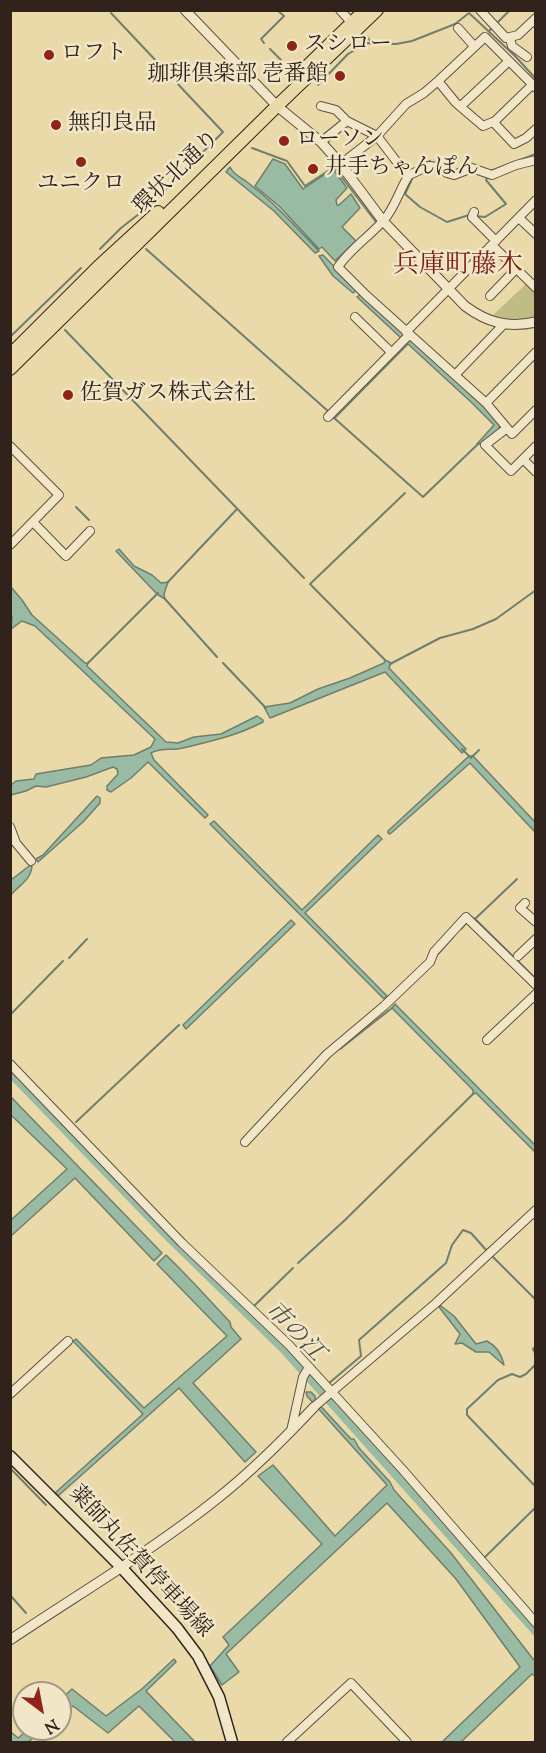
<!DOCTYPE html>
<html>
<head>
<meta charset="utf-8">
<style>
	body { margin:0 }
	#map { position:relative; width:546px; height:1753px; overflow:hidden; background:#eadaaa; font-family:"Sorts Mill Goudy",serif }
	canvas { display:block }
	.frame { position:absolute; inset:0; border:12px solid #31231b; pointer-events:none }
	.north { position:absolute; left:12px; top:1681px; width:60px; height:60px; box-sizing:border-box; background:#f1e7c8; border:2px solid #a49983; border-radius:50%; rotate:148deg; font-size:16px; font-weight:700; line-height:24px; text-align:center; color:#31231b }
	.north::after { content:''; display:block; margin:auto; width:21px; height:27px; background:#8f2418; clip-path:polygon(50% 0,100% 100%,50% 72%,0 100%) }
</style>
</head>
<body>
<div id="map">
<canvas width="546" height="1753"></canvas>
<div class="frame"></div>
<div class="north">N</div>
</div>
<script>
const g = document.querySelector('canvas').getContext('2d');
g.lineJoin = 'round';
function fill(path, color) {
  g.fillStyle = color;
  g.fill(path, 'evenodd');
}
function strokePath(path, color, width, dash) {
  g.strokeStyle = color;
  g.lineWidth = width;
  g.lineCap = dash ? 'butt' : 'round';
  g.setLineDash(dash || []);
  g.stroke(path);
}
function label(font, color, halo, rows, align = 'center') {
  g.font = font + ' "Sorts Mill Goudy","Noto Serif JP",serif';
  g.lineWidth = 5;
  g.setLineDash([]);
  g.textBaseline = 'middle';
  g.strokeStyle = halo;
  g.fillStyle = color;
  for (const [text, x, y, turn = 0] of rows) {
    g.save();
    g.translate(x, y);
    g.rotate((+turn || 0) * Math.PI / 180);
    g.textAlign = isNaN(turn) ? turn : align;
    if (halo) g.strokeText(text, 0, 0);
    g.fillText(text, 0, 0);
    g.restore();
  }
}
fill(new Path2D(`
	M526,284L535,293V317L511,321L492,316Z`), '#bfbd83');
const water = new Path2D(`
	M273,159L285,164L303,189L333,169L347,188L336,200L337,205H339L351,194L360,208L342,227L356,241L335,261L322,247L319,249L280,207L255,186Z
	M230,167C234,175 240,177 247,182C274,202 296,227 319,251L315,253L274,211L226,172Z
	M323,255L357,290L353,293L333,276L319,256Z
	M361,294L405,334L401,338L357,297Z
	M410,338L485,408L500,425L499,429L481,444H477L494,425L471,402L408,344L335,418L333,417Z
	M119,549L134,566L152,575L161,583L168,582L164,594L165,599L157,594L116,551Z
	M11,587L22,600L32,615L85,663H88L87,666L166,742L178,743L194,737L221,734L257,716L263,720V722C236,736 212,741 183,748C171,751 162,747 151,753L154,760L208,815L205,818L148,762L131,778L111,792L107,790V786L118,774L117,769L113,767L86,777L46,787L36,786L26,791L11,795V785L16,781L34,779L36,774L91,765L101,758L134,755L151,747L155,739L35,626L22,621L11,629L12,617L11,616Z
	M385,660L391,663L389,668L466,749L462,753L385,672L270,718L264,707L290,703L318,689L350,678L384,663Z
	M469,756H473L535,822V832L470,763L390,834L388,833V831Z
	M97,796L100,798V803L83,822L38,862L36,859L43,855Z
	M214,821L302,910L378,835L382,839L305,913L387,996L384,999L210,824Z
	M29,866H32C31,880 19,885 11,895V880Z
	M291,920L295,924L186,1029L183,1025Z
	M395,1004L535,1145V1152L476,1093L473,1094V1090L392,1008Z
	M11,1097L162,1253L154,1261L75,1178L11,1236V1220L67,1169L11,1115Z
	M166,1255C189,1277 209,1300 230,1322L231,1327L241,1339L193,1383L256,1452L245,1462L179,1388L58,1496L55,1493L143,1414L73,1341L76,1339L144,1408L227,1336L157,1264Z
	M441,1306L454,1316L476,1344L487,1341C496,1346 502,1354 504,1365L489,1352H476L462,1343L455,1344L460,1334L439,1307Z
	M306,1392H311L315,1396V1400L351,1439H354L359,1448L390,1482L394,1490L451,1553L533,1659L535,1660L536,1677L532,1674L461,1742H442L520,1667L456,1579L387,1503L226,1654L239,1672L222,1685L210,1666L229,1645L223,1637L322,1544L258,1476L273,1465L335,1536L387,1485L307,1396Z
	M174,1659L176,1662L146,1691L195,1742H175L139,1706L108,1733L73,1706L60,1716V1700L72,1689L106,1716L143,1688Z
	M29,1729H44L28,1742H11V1732L18,1738Z`);
fill(water, '#99bba4');
strokePath(water, '#6f7e6d', 1.5);
strokePath(new Path2D(`
	M489,31L510,10
	M367,36L371,42
	M264,43L261,39L284,16L278,11
	M270,49L281,60
	M286,66L290,70L287,73
	M318,85L348,54L367,43L396,44L412,41L455,24L469,13L515,56L536,79
	M252,148L287,161L305,186L334,167L376,222
	M419,166L430,161
	M412,179L405,194L420,207L447,222L469,215
	M475,216L485,217L506,204L486,180L490,171L536,154
	M100,249L121,228L149,206L223,132L111,13
	M146,249L329,412
	M65,330L304,578
	M10,337L81,268
	M333,417L423,497L479,443
	M76,507L89,520
	M167,583L237,509
	M165,599L217,657
	M385,660L310,584L405,493
	M88,663L158,593
	M223,663L266,708
	M390,664L440,638L473,629L496,619L536,590
	M462,749L471,758L479,750
	M473,918L475,919L517,879
	M475,919L536,979
	M461,929L467,922
	M438,954L454,936
	M69,958L87,939
	M10,1015L63,961
	M340,1049L392,1008
	M76,1122L179,1025
	M491,1255L536,1300
	M298,1263L345,1220L473,1094
	M255,1305L293,1268
	M536,1346L533,1349L536,1355
	M536,1364L526,1374L520,1377L512,1374L498,1380L467,1409V1415L536,1487
	M328,1384L361,1356L359,1340L446,1263L452,1245L463,1230L471,1233L487,1251
	M10,1468L46,1505
	M484,1558L536,1507
	M10,1595L26,1613`), '#6f7e6d', 2);
strokePath(new Path2D(`
	M10,1073L170,1239L285,1351L536,1632`), '#99bba4', 8);
const minor = new Path2D(`
	M340,10L352,23
	M480,10L506,38L518,35L536,18
	M458,28L474,46
	M510,38L512,46L527,57
	M438,81L456,103L483,126L495,121L532,85
	M321,106L336,110L347,121L377,136L400,166L409,175L429,166L439,167L447,173L454,175L472,168L492,175L516,165L536,160
	M461,106L509,61
	M495,121L496,125L514,144L526,138L536,129
	M321,142L347,121
	M341,164L377,136L406,104L424,93L438,81L485,37L536,88
	M409,175C399,190 396,206 384,220C370,236 350,249 338,267L366,295L486,403L507,428L485,445L511,471L536,446
	M474,212L472,217L496,241
	M519,218L536,234
	M492,245L536,288
	M490,296L516,269
	M355,317L391,352
	M406,332L536,200
	M455,375L503,325
	M486,403L536,352
	M328,417L409,335
	M507,428L512,434L536,410
	M10,446L59,495L10,545
	M523,459L536,472
	M33,522L66,556L90,531
	M10,827L16,843L31,861
	M525,903L520,908L536,922
	M518,956L536,939
	M487,1040L536,994
	M10,1064L182,1243L289,1345L402,1469L536,1623
	M245,1142L327,1054L384,1006L430,962L434,952L466,917L536,985
	M10,1394L68,1341
	M314,1407L436,1303L536,1210
	M291,1431L303,1377L309,1367
	M287,1742L351,1683L407,1742`);
const tertiary = new Path2D(`
	M185,10L277,106L321,142L339,162L383,221L465,306C488,323 508,328 536,322
	M10,1640C80,1593 153,1550 218,1498C252,1471 284,1439 314,1407`);
const secondary = new Path2D(`
	M10,1456L120,1566L177,1628L198,1656L219,1697L232,1742`);
const trunk = new Path2D(`
	M297,76L365,10
	M10,355L98,267L158,212
	M10,369L277,106L377,10`);
strokePath(minor, '#5f513f', 10);
strokePath(tertiary, '#5f513f', 11);
strokePath(secondary, '#31231b', 13);
strokePath(trunk, '#31231b', 14);
strokePath(minor, '#f1e7c8', 8);
strokePath(tertiary, '#f1e7c8', 9);
strokePath(secondary, '#f1e7c8', 10);
strokePath(trunk, '#eadaaa', 12);
for (const [x, y, r, color] of [
	[292,46,6,"#8f2418"],
	[49,55,6,"#8f2418"],
	[340,76,6,"#8f2418"],
	[56,125,6,"#8f2418"],
	[284,141,6,"#8f2418"],
	[81,162,6,"#8f2418"],
	[313,169,6,"#8f2418"],
	[68,395,6,"#8f2418"]
]) {
  const dot = new Path2D();
  dot.arc(x, y, r, 0, 2 * Math.PI);
  g.fillStyle = color;
  g.fill(dot);
  strokePath(dot, '#f1e7c8', 2);
}
label('22px', '#31231b', '#f1e7c8', [
	["スシロー",304,46],
	["ロフト",61,55],
	["珈琲倶楽部 壱番館",328,76,"right"],
	["無印良品",68,125],
	["ローソン",296,141],
	["井手ちゃんぽん",325,169],
	["ユニクロ",81,185,"center"],
	["佐賀ガス株式会社",80,395]
], 'left');
label('22px', '#31231b', '#f1e7c8', [
	["環状北通り",178,174,-44],
	["薬師丸佐賀停車場線",139,1563,47]
]);
label('italic 24px', '#505144', '#f1e7c8', [
	["市の江",293,1333,46]
]);
label('26px', '#7a1f14', '#f1e7c8', [
	["兵庫町藤木",458,268]
]);
</script>
</body>
</html>
